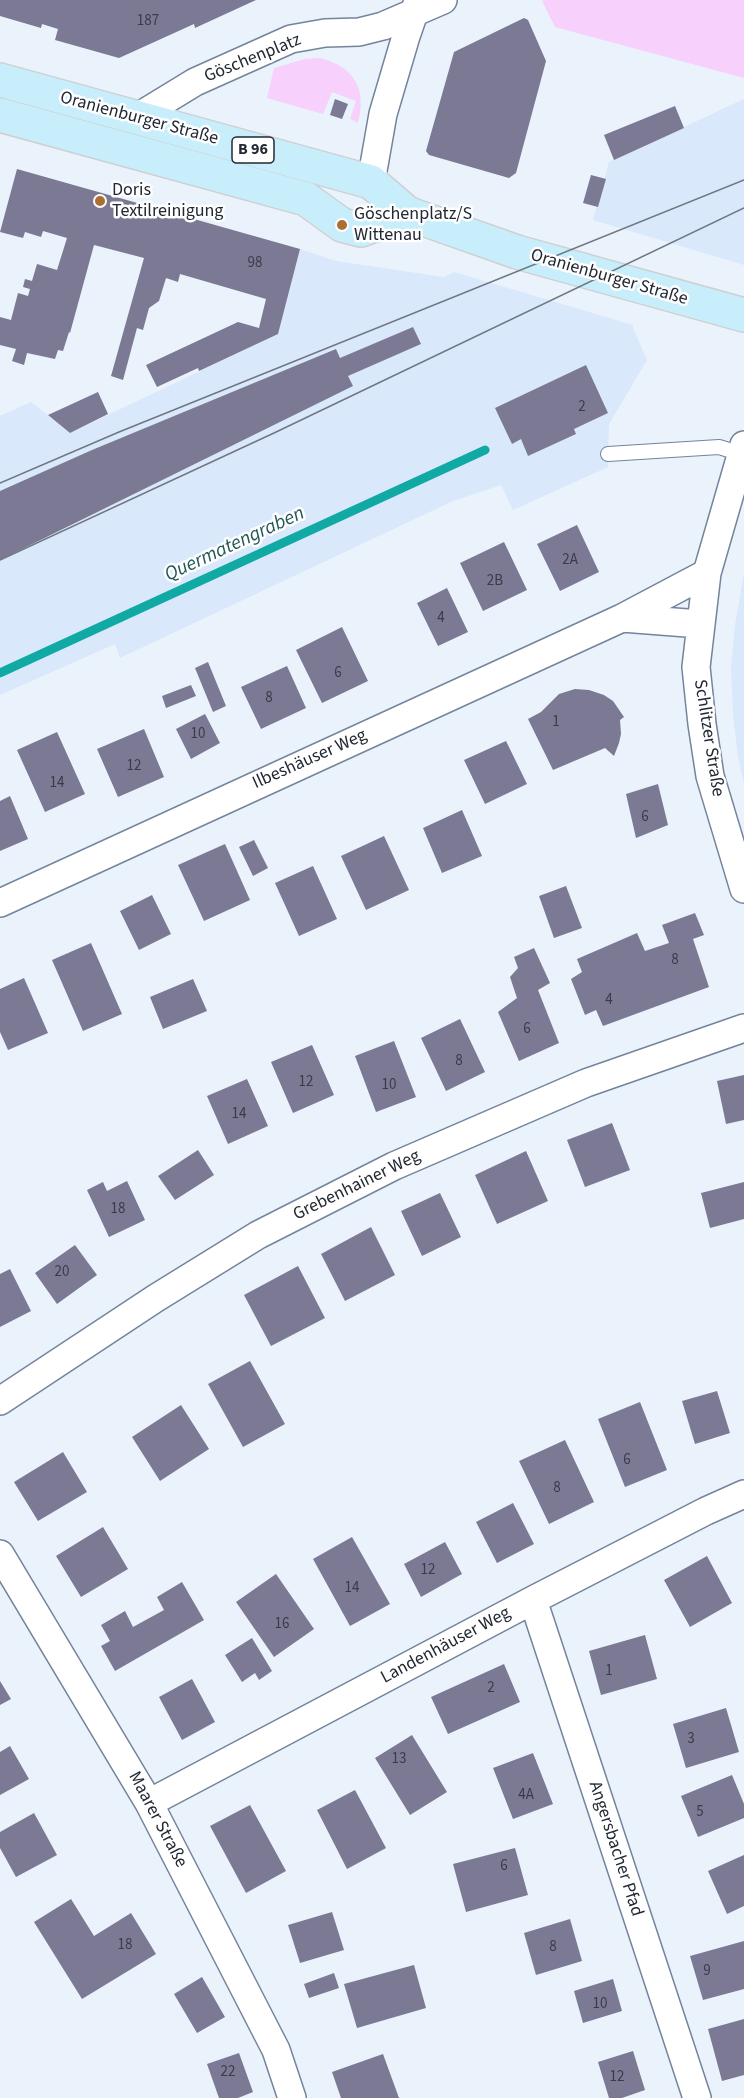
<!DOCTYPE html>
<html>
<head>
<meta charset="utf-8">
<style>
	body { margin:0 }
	canvas { display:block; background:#eaf2fc }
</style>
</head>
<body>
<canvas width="744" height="2098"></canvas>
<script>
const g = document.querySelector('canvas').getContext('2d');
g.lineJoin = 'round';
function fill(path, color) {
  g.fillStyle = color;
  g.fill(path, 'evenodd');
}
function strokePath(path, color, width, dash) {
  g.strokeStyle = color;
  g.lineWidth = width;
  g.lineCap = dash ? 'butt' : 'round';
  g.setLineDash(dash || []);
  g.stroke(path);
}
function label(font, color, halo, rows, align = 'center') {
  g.font = font + ' "Source Sans 3",sans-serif';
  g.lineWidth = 5;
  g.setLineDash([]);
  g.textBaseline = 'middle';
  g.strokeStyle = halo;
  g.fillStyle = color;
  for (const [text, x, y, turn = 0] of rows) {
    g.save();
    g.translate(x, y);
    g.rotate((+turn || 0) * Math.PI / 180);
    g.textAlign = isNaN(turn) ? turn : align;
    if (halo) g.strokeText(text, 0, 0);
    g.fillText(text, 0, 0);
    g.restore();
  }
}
fill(new Path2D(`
	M744,99V265L593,220L609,162Z
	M300,249L336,261L444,277L454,272L633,325V328L647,360L609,424L608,467L513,510L501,485L453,501L120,658L115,644L0,695V416L31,402L70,433L278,334Z
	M744,573V784L738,757L733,715L731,665L735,625Z`), '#dae8fb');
fill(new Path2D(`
	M544,0H744V78L555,27L542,1Z
	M320,58C354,67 367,88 358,123L350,119L356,101L332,92L323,114L267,98L274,68L305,59Z`), '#f8d0fc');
strokePath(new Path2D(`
	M0,673L485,450`), '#11a9a4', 9);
fill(new Path2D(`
	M0,0H256L195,28L194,24L119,58L55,40L58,29L42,24L41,28L0,16Z
	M524,18L528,20L546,61L516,173L509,178L429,155L426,151L454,52Z
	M335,99L348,104L342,119L330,115Z
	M675,106L684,128L614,160L604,135Z
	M17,169L300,249L278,334L199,371L198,368L157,387L146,365L238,322L259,328L266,299L180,274L178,282L166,278L159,301L149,308L143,330L137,328L123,380L111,376L144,258L94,245L70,333L69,332L63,351L58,350L55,359L27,353L24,365L12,361L16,349L0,345V317L11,320L18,293L28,296L30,289L23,287L25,279L32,281L37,264L57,270L67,238L43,231L41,237L25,232L23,238L0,232Z
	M591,175L606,179L598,207L583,203Z
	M413,327L421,344L348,376L353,386L0,560V491L92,450L336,349L340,358Z
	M586,365L608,413L574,429L576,434L528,456L521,439L512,444L495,408Z
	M98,392L108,414L70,433L48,415Z
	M577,525L599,572L560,591L537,544Z
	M504,542L527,590L483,611L460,563Z
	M447,588L468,632L438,646L417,603Z
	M342,627L368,681L322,703L296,650Z
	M208,662L226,706L213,712L195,668Z
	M287,666L306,708L261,729L241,687Z
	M191,685L196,696L166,708L162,696Z
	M575,689L589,690L604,695L613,701L624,717L620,720L621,734L619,743L614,756L605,748L553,770L528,719L541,712L559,694Z
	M205,714L220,743L191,759L176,729Z
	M144,729L164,777L118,797L97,749Z
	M57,732L85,794L45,812L17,750Z
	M506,741L527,784L485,804L464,760Z
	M658,784L668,825L636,838L626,794Z
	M10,796L28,839L0,851V801Z
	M462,810L482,856L442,873L423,828Z
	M384,836L409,890L366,910L341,856Z
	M254,840L268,868L253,876L239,847Z
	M225,844L250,900L204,921L178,865Z
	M313,866L337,919L299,936L275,883Z
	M566,886L582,928L554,938L539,896Z
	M152,895L171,934L139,950L120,911Z
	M695,913L704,935L693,939L709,987L603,1026L596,1010L585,1015L571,979L582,972L577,959L637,933L645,951L669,943L662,925Z
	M91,943L122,1014L83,1031L52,960Z
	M534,948L550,983L538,990L559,1043L519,1061L498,1012L517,998L510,977L518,968L514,957Z
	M24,978L48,1033L8,1050L0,1032V989Z
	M193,979L207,1011L163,1029L150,997Z
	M460,1019L485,1072L446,1091L421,1038Z
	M394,1041L416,1097L376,1112L355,1056Z
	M312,1045L334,1095L293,1113L271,1062Z
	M744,1075V1120L726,1124L717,1081Z
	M247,1079L268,1126L228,1144L207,1096Z
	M612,1123L630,1170L585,1187L567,1140Z
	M198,1150L214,1175L175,1200L158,1176Z
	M526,1151L548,1201L497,1224L475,1175Z
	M127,1181L145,1220L109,1237L87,1190L103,1182L107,1191Z
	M744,1182V1219L710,1228L701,1193Z
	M440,1193L461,1237L422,1256L401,1211Z
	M371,1227L395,1275L345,1301L321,1254Z
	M75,1245L97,1275L57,1304L35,1273Z
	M298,1266L325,1318L271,1346L244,1295Z
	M10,1269L31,1311L0,1327V1274Z
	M250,1361L285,1424L243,1447L208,1384Z
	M717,1391L730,1433L695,1444L682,1401Z
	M640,1402L667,1470L625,1487L598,1419Z
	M181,1405L209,1449L160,1481L132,1437Z
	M565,1440L594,1502L549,1524L519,1461Z
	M63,1452L87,1492L38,1521L14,1482Z
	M513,1503L534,1544L497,1563L476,1522Z
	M103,1527L128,1569L81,1597L56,1556Z
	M352,1537L390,1604L350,1626L313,1559Z
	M445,1542L462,1574L421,1597L404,1564Z
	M707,1556L732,1603L690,1627L664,1580Z
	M276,1574L314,1629L274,1657L236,1602Z
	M182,1582L204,1620L115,1671L101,1646L110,1641L101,1625L125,1611L133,1627L164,1610L157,1597Z
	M645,1635L657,1679L601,1695L589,1651Z
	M252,1638L272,1671L259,1680L255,1673L242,1682L225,1655Z
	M504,1664L520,1702L448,1734L431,1697Z
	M192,1679L215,1722L182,1740L159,1697Z
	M0,1681L11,1699L0,1705Z
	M726,1708L739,1752L686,1768L673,1724Z
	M412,1735L447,1792L410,1815L375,1758Z
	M10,1746L29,1779L0,1795V1752Z
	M533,1753L553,1804L513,1819L493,1768Z
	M732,1775L744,1804V1818L698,1837L681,1796Z
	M355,1790L386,1848L347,1869L317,1810Z
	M250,1805L286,1871L246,1893L210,1826Z
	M34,1813L57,1855L16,1877L0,1848V1832Z
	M515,1848L528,1895L466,1912L453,1864Z
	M744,1855V1906L727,1914L708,1871Z
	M71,1899L94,1936L131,1913L156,1954L82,1999L34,1922Z
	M332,1912L344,1950L300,1963L288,1925Z
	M570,1919L582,1961L536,1975L524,1933Z
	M744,1941V1989L703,2000L690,1956Z
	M414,1965L426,2008L357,2028L344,1984Z
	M334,1973L339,1988L309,1998L304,1984Z
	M202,1977L225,2017L197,2033L174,1994Z
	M613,1979L622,2011L583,2023L574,1991Z
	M744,2019V2075L722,2081L708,2029Z
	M633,2051L645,2090L622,2098H609L598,2062Z
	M239,2053L253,2092L238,2098H219L207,2064Z
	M383,2054L399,2098H341L332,2072Z`), '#7b7993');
const service = new Path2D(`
	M608,454L719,447L742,454`);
const minor = new Path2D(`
	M136,118L195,82L291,39L325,33L359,32L383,26L443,0
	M371,182L383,114L406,36L417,4
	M744,445L707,573L696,667L702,724L710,776L744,889
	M622,618L700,624
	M0,903L622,618L707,573
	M0,1401L156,1298L258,1235L394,1166L586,1083L744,1028
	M0,1554L149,1803L276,2050L292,2098
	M533,1600L697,2098
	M149,1803L533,1600L706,1511L744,1494`);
const primary = new Path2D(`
	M0,80L371,182L407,213L415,216L517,252L744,315
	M0,115L306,199L342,225L361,230L407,213`);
strokePath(service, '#73849b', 16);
strokePath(minor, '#73849b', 30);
strokePath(primary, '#ced0d2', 36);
strokePath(service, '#fff', 14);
strokePath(minor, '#fff', 27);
strokePath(primary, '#c8eefc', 33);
strokePath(new Path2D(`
	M0,483L119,432L744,180
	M0,560L274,433L744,208`), '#6f7680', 1.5);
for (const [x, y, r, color] of [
	[100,201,6,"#ac6f33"],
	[342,225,6,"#ac6f33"]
]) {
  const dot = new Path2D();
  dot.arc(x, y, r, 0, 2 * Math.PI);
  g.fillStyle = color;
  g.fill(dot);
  strokePath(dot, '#fefefe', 2);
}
label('15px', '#383c4a', null, [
	["187",148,22],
	["98",255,264],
	["2",582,408],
	["2A",570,561],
	["2B",495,582],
	["4",441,619],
	["6",338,674],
	["8",269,699],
	["1",556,723],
	["10",198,735],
	["12",134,767],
	["14",57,784],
	["6",645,818],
	["8",675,961],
	["4",609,1001],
	["6",527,1030],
	["8",459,1062],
	["12",306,1083],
	["10",389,1086],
	["14",239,1115],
	["18",118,1210],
	["20",62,1273],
	["6",627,1461],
	["8",557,1489],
	["12",428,1571],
	["14",352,1589],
	["16",282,1625],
	["1",609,1672],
	["2",491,1689],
	["3",691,1740],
	["13",399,1760],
	["4A",526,1796],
	["5",700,1813],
	["6",504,1867],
	["18",125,1946],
	["8",553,1948],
	["9",707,1972],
	["10",600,2005],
	["22",228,2073],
	["12",617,2078]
]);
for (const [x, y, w] of [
	[253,150,42]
]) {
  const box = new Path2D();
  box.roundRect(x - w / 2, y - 13, w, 26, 4.5);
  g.fillStyle = '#fefefe';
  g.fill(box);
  strokePath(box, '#212832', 1.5);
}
label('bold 16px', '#212832', null, [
	["B 96",253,150]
]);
label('18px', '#212832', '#fefefe', [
	["Göschenplatz",253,59,-22],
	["Oranienburger Straße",139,119,15],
	["Oranienburger Straße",609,278,16],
	["Schlitzer Straße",708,738,81],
	["Ilbeshäuser Weg",310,760,-24],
	["Grebenhainer Weg",357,1186,-26],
	["Landenhäuser Weg",446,1646,-28],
	["Maarer Straße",157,1820,62],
	["Angersbacher Pfad",615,1849,72]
]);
label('18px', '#212832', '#fefefe', [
	["Doris",112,191],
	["Textilreinigung",112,212],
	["Göschenplatz/S",354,215],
	["Wittenau",354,236]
], 'left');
label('italic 20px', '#215755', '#fefefe', [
	["Quermatengraben",235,545,-25]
]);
</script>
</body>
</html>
